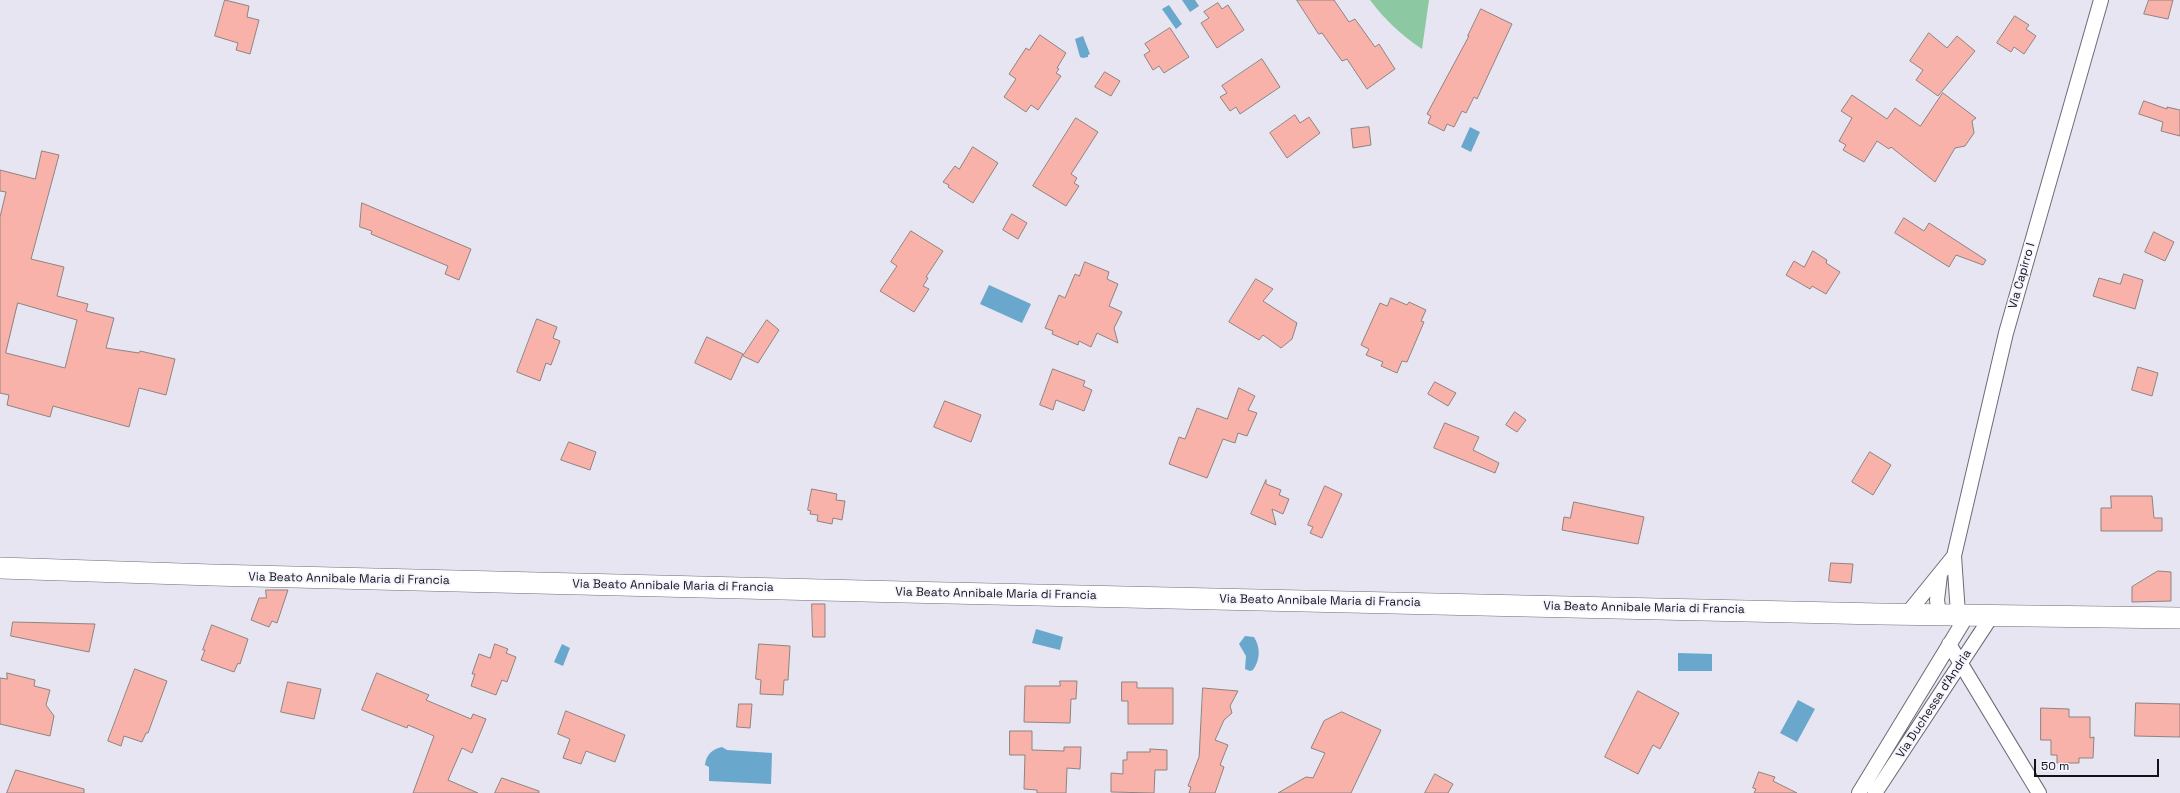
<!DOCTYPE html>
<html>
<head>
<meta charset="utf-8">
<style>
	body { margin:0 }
	#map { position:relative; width:2180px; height:793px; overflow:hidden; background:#e6e5f1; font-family:"Space Grotesk",sans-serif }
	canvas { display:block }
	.scale { position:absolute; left:2034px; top:759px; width:125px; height:18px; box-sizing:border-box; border:2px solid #131216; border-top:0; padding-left:5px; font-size:12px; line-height:14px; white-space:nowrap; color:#131216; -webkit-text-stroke:3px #f4f3fe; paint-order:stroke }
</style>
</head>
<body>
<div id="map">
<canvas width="2180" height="793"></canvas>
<div class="scale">50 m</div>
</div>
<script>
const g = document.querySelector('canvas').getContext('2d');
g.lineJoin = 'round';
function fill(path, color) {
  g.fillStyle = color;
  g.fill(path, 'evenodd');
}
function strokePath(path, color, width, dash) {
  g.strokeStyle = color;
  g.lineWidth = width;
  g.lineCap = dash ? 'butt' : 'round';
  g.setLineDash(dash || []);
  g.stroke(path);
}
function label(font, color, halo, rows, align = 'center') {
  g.font = font + ' "Space Grotesk",sans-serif';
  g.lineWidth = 3.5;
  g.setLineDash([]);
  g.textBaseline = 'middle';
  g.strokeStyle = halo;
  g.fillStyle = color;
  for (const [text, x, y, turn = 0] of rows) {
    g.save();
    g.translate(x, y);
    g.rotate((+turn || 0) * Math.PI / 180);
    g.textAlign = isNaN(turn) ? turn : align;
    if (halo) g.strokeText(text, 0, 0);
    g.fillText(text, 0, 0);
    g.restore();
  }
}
fill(new Path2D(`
	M1370,0H1429L1422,49C1401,35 1385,20 1370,0Z`), '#8cc8a2');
fill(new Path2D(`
	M1182,0H1195L1199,6L1190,12Z
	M1169,5L1182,24L1176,29L1162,9Z
	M1083,36L1090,54L1088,55V57L1083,58L1080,57L1075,39Z
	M1470,127L1480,132L1471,152L1461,147Z
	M989,285L1031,304L1022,323L980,304Z
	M1036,629L1063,637L1060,650L1032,643Z
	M1245,636L1254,637C1261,648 1260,660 1253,670L1250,671L1245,669L1246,656L1239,644Z
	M562,644L570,648L563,666L554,662Z
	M1678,653L1712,654V671H1678Z
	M1798,700L1815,709L1797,742L1780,733Z
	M722,747L727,750L772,753L771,784L709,781V767L705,765C706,755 712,749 722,747Z`), '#6aa7cc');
const building = new Path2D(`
	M225,0L249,6L247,17L259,20L250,54L236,50L238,43L215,36Z
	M1297,0H1334L1349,22L1355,19L1375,47L1379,44L1395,69L1367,89L1347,59L1342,61L1322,33L1319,34Z
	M2149,0H2173L2168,19L2144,14Z
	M1218,3L1222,9L1228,5L1244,30L1217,48L1201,23L1209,18L1204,12Z
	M1481,9L1512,24L1477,99L1474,97L1466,113L1462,111L1454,127L1447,124L1444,131L1428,123L1431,116L1427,114L1469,36H1468Z
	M2015,16L2029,25L2026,29L2036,36L2024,54L2014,47L2011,52L1997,43Z
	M1170,28L1189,57L1164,73L1159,66L1153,70L1144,55L1150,51L1145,44Z
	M1929,33L1947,48L1957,36L1975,51L1938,96L1916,80L1923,70L1910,61Z
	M1040,35L1066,53L1057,68L1059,69L1056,73L1061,76L1038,110L1031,105L1026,112L1004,97L1016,79L1009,74L1026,48L1029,50Z
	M1262,59L1280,87L1240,114L1236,107L1230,111L1220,97L1227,93L1222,86Z
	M1105,72L1120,81L1111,96L1095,87Z
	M1943,93L1976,118L1972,121L1974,133L1965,146L1955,148L1935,182L1891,147L1889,149L1877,141L1864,162L1843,150L1846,145L1839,141L1852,118L1841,111L1852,95L1887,119L1895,108L1920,126Z
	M2144,101L2167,109V107L2180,110V136L2161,131L2163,122L2139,114Z
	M1295,115L1300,123L1309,117L1320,133L1287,158L1270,133Z
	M1076,118L1098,132L1071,174L1077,178L1074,183L1079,186L1066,206L1033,186Z
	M1369,127L1371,145L1353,148L1351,129Z
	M973,147L998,163L973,203L948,187L949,185L943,182L955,166L959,169Z
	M42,151L59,155L31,259L64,267L57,296L88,304L86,311L114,318L106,348L139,353L140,351L175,359L166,395L139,388L129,427L53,406L50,417L7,405L9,395L0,393V217L6,192L0,191V170L35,179ZM18,303L77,320L65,368L6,353Z
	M362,203L471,249L459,280L445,274L448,266L371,234L372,231L360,227Z
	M1012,214L1027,223L1018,239L1003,230Z
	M1904,218L1924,231L1929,223L1986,260L1983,265L1956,255L1949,267L1895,233Z
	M911,231L943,251L926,277L928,278L923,286L929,289L914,312L880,291L897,266L891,262Z
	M2154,232L2174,242L2165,261L2145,252Z
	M1813,251L1827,260L1826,263L1840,272L1826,294L1812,286L1810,289L1786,275L1794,261L1804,267Z
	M1085,262L1109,272L1107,279L1118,284L1109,306L1122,312L1114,328L1118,343L1097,333L1091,347L1079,341L1078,345L1052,334L1053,331L1045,328L1059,295L1065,298L1075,274L1079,276Z
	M2124,274L2143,280L2135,309L2093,296L2099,278L2120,284Z
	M1256,279L1273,289L1263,301L1297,323L1292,339L1281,348L1263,335L1259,340L1229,322Z
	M1391,298L1407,305L1409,302L1426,310L1421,321L1424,322L1407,362L1402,361L1397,373L1381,366L1383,362L1366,355L1369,349L1361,345L1380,303L1387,306Z
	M537,319L557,327L553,338L560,341L551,365L546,363L540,381L517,372Z
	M767,320L779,330L758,363L743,356Z
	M707,337L743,354L731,380L695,363Z
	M2138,367L2158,373L2152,396L2132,390Z
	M1053,369L1085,381L1083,386L1092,390L1084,411L1056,400L1053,410L1040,405Z
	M1435,382L1456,393L1448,406L1428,394Z
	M1239,388L1255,396L1248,410L1257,413L1247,436L1238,433L1235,443L1223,439L1207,478L1169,464L1179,437L1185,439L1197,408L1227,419Z
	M945,401L981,415L971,442L934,427Z
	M1515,412L1526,420L1517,432L1506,425Z
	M1445,423L1479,437L1473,450L1499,463L1495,473L1434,448Z
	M569,442L596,452L590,470L561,460Z
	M1870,452L1891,465L1873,495L1852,482Z
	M1266,480V484L1281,490L1279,495L1289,499L1283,514L1272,509L1276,525L1251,514Z
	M1325,486L1342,494L1322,538L1310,533L1313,527L1308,525Z
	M812,489L837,494L836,500L845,501L842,520L833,518L832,524L817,521L818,515L810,514L811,511L808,510Z
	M2111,496H2152L2154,518H2162V531H2101V508H2111Z
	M1574,502L1644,517L1638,544L1562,530L1564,517L1570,518Z
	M1831,563L1853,564L1851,583L1829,581Z
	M2158,571L2171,572V601L2132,602V587Z
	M266,590H288L277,623L272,621L269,627L251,620L259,598H266Z
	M812,604H825V637H813Z
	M13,622L95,624L89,652L11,636Z
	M212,625L248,639L240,664L238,663L234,672L201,660L205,650H203Z
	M495,644L508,649L506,653L516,657L507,682L502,680L496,695L471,686L475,674H472L479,654L490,658Z
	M759,644L790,646L788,680H784L783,695L760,694L761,680L756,679Z
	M135,669L167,681L148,733H146L142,742L124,736L121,746L108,741Z
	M7,673L35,680L34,686L50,690L46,705L54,716L50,736L0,724V678L7,679Z
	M377,673L429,695L426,700L471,719L473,714L486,719L472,753L462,748L448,780L478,793H413L434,736L408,725L407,728L362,710Z
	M1060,681H1077L1076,699H1071L1070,723L1024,722L1025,686H1060Z
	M288,682L321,689L314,719L281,712Z
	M1122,682H1137V688H1173V724H1128V701H1122Z
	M1203,688L1238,691L1230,706L1232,713L1224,720L1215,740L1228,745L1220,765L1224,767L1215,793H1189L1191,787L1188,786L1199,757Z
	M1638,691L1679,713L1660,749L1653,745L1638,774L1605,757Z
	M2136,703L2180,704V737L2135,736Z
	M739,704H752L750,728L737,727Z
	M2041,708L2069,709V717H2090V738L2094,737L2093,758H2079V763H2057V755H2051V740H2041Z
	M566,711L625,735L615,762L586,751L581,764L563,758L570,739L558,734Z
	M1342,712L1381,730L1351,793H1278L1306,777L1313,778L1325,753L1311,748L1324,721Z
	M1010,731H1032V750L1064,751V747H1081L1080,769L1067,768L1066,793H1037V790L1024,789L1025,755H1010Z
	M1150,749L1167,750V770H1155L1154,793L1111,792V773L1123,774V760H1127V752H1150Z
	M16,770L84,789V793H7Z
	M1759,772L1775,777L1773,781L1797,793H1754L1756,789L1753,788Z
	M1435,774L1453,784L1448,793H1425Z
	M502,778L539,791V793H495Z`);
fill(building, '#f8b2a9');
strokePath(building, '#8f8381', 1);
const street = new Path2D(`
	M1907,614L1954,556
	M1939,614L1937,600L1940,575
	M1958,614L1954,556L2006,333L2101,0
	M1949,644L2039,793
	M1859,793L1968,614
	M1875,793L1993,614`);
const primary = new Path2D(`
	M0,568L212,575L904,592L1880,614L2180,618`);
strokePath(street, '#6d6c76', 16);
strokePath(primary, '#6d6c76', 22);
strokePath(street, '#fff', 14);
strokePath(primary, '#fff', 21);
label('12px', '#131216', '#f4f3fe', [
	["Via Capirro I",2022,276,-74],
	["Via Beato Annibale Maria di Francia",349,579,1],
	["Via Beato Annibale Maria di Francia",673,586,1],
	["Via Beato Annibale Maria di Francia",996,594,1],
	["Via Beato Annibale Maria di Francia",1320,601,1],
	["Via Beato Annibale Maria di Francia",1644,608,1],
	["Via Duchessa d'Andria",1934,704,-57]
]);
</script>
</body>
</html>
